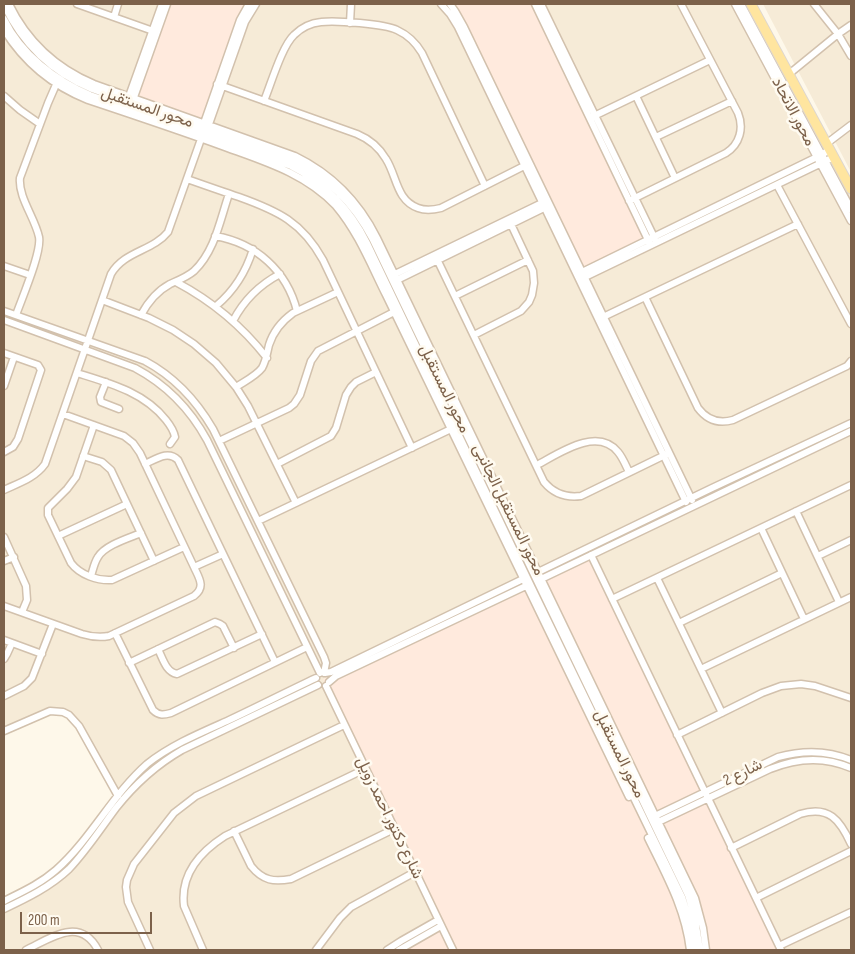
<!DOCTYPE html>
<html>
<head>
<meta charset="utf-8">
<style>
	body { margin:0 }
	#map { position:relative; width:855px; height:954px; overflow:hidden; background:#fef8ea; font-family:"Sofia Sans Condensed",sans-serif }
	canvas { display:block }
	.frame { position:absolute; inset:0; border:5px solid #7c614a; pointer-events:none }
	.scale { position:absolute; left:20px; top:912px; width:132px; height:22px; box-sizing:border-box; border:2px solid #7c614a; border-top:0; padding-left:6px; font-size:15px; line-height:18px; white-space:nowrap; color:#7c614a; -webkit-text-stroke:4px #fffbf1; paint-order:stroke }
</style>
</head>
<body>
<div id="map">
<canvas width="855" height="954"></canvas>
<div class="frame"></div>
<div class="scale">200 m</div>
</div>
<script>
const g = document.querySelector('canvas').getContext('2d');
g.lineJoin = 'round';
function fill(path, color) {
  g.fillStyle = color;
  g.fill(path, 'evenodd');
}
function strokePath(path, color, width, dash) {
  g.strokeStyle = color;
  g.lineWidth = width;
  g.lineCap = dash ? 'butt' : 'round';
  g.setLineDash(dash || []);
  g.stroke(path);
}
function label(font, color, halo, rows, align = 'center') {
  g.font = font + ' "Sofia Sans Condensed",Vazirmatn,sans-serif';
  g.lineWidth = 5;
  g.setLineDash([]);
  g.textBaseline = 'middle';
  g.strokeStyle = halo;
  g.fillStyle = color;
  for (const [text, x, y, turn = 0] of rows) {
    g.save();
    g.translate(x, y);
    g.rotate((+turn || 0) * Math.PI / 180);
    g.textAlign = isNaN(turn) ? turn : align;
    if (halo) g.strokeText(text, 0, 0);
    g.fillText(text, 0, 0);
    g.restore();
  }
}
fill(new Path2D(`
	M4,4H755L851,183V950H4V905L33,891L46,883L63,869L79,852L117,800L74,723L63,713L51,714L4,735Z
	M763,4H851V172Z`), '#f6ebd7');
fill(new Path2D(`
	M164,4H253L205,131L129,104Z
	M446,4H538L652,241L580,276L452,11Z
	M592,550L786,950H393L442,922L323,679Z`), '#ffeadd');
const minor = new Path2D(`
	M9,4C27,41 56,68 94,84L295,156C332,174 359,202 377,238L695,898L703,928L706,950
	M77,4L156,32
	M441,4L450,14L458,27L686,502
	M450,4L455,11L464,27L692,500
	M535,4L650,244
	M541,4L655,239
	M735,4L851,221
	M741,4L851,209
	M814,4L838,34L851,56
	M4,5C23,45 51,72 92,89L293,161C329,178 355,205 373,240L688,895L695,919L700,950
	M114,17L118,4
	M4,19C21,54 55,80 90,95L291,166C325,183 350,209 367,243L532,588L682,897L690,922L694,950
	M350,23L351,4
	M4,30C24,62 53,86 88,100C133,115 178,130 222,146C263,161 305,173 336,206C358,232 371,265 386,295L629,797
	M789,74L838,34L851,25
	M217,84L357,134C369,139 379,147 386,159C397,176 396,200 418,208C426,211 433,210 441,208L528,164
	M4,96L20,110L40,124
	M636,96L675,178
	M128,99L162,4
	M133,100L167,4
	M264,101C271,84 282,46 294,35C301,28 311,23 321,22C335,20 385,24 397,30C408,35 416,43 422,53L485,186
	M592,117L710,60
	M203,126L240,20L249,4
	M208,127L245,22L256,4
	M656,137L732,101
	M826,144L851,125
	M187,179C204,185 221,191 239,197C278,211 302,222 323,260L412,448
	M777,185L851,324
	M629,201L726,153C740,144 744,128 738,113L681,4
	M215,236C256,243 287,271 297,311
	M435,255L544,482C554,494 566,498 581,496L667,454
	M4,266L30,275
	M580,273L817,157L830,150
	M391,276L544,202
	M583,278L834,157
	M395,281L548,206
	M176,282C212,301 242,326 267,358
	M455,296L528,260
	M645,297L698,408C707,420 719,424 733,420L847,366L851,361
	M102,300L149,318L173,330L194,344L216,363L236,387L248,406L296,503
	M216,306C234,291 246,272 253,249
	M4,311L145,361C175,377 196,400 213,429L324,657L326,663L324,673
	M16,315C22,298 42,252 39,237C35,218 18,197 20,178L48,103L58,80
	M141,315C148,302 157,291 170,284C179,280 187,277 194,271C215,251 220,220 229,194
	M601,318L798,224
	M4,320L135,368C167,385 190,409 207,440L320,673
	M233,321C244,300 259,285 280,274
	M474,335L521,311L529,302L532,295L534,283L533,271L510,222
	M4,353L38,365L41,370L18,439L13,447L4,452
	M77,373C109,383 144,392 166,420C170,425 174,431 175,437L170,444
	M106,382L100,397L101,402L119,409
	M4,386L14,357
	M236,387C245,381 256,376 262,368C266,361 267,353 269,345C273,332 282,321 293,313L338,292
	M94,425L76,477L67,489L48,508V515L71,563C80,575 98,581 112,580L184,547
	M219,441L289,408L294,404L300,395L311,361L318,351L394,312
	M83,456L102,462L111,470L154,561
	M145,464C156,459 168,450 178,460L275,662
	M277,464L331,436L336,428L346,395L351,387L356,382L376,372
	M537,465C558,454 597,426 618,452C623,458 626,466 629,472
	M4,490C19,483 35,478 45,464L111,274C124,251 153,251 168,232L201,139L205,136
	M796,511L839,602
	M258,521L451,429
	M761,528L804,619
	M58,536L127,504
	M4,537L26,586L27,600L22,612
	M591,555L781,950
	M818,556L851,540
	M4,561L14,557
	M194,567L223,554
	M534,574L712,488L851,423
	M91,576C93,570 94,563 98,557C105,545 129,538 141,533
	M657,578L722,713
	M537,581L851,431
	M612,599L851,485
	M4,606L82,634C92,637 99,638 109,636L194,596C206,587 199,578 194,567L140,453L133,443L124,436L63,414
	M679,623L782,573
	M115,633L153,710C159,716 164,715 171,713L307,647
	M4,640L42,654
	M158,649C163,659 166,672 177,674L262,634
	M4,659L7,654L12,643
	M129,663L215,622L220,624L223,626L234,648
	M701,669L851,597
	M325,673L331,672L525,578
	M329,682L336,676L528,585
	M326,686L453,950
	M4,696L24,686L32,678L53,624
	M4,731L50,711L63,712L69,715L79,726L118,796
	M677,735L762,693L781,686L801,684L815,686L851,698
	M653,817L778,757C803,750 827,750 851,760
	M654,824L770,769C797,758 824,756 851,768
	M234,831L251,866C263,881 274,882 291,879L394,829
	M648,838C666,875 685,908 690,950
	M731,848L800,814C829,805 840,820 851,844
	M756,898L851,851
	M4,901C22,892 40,884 56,870C91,839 112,795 147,764C171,745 200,733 227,721C257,707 286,692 316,678
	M4,909C27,898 50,887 69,869C87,850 101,828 116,808C135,784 156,765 182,750L318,685
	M779,946L851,912
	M26,950C51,938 80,916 98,950
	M150,950L128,902L126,887L127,880L134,864L174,813L196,796L344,725
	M203,950L184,906C180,874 200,852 225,836L365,769
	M316,950L340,918L351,907L415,872
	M387,950L401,941L438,920
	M399,950L441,926`);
const major = new Path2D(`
	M751,4L851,189`);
strokePath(minor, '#d2c1ad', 9);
strokePath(major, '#ddd6d0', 11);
strokePath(minor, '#fff', 6);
strokePath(major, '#ffe59f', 9);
label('16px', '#7c614a', '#fffbf1', [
	["محور المستقبل",147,108,19],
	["محور الاتحاد",793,112,62],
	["محور المستقبل",444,389,64],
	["محور المستقبل الجانبى",508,510,64],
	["محور المستقبل",619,754,64],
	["شارع 2",743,773,-26],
	["شارع دكتور احمد زويل",389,818,64]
]);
</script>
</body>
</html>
